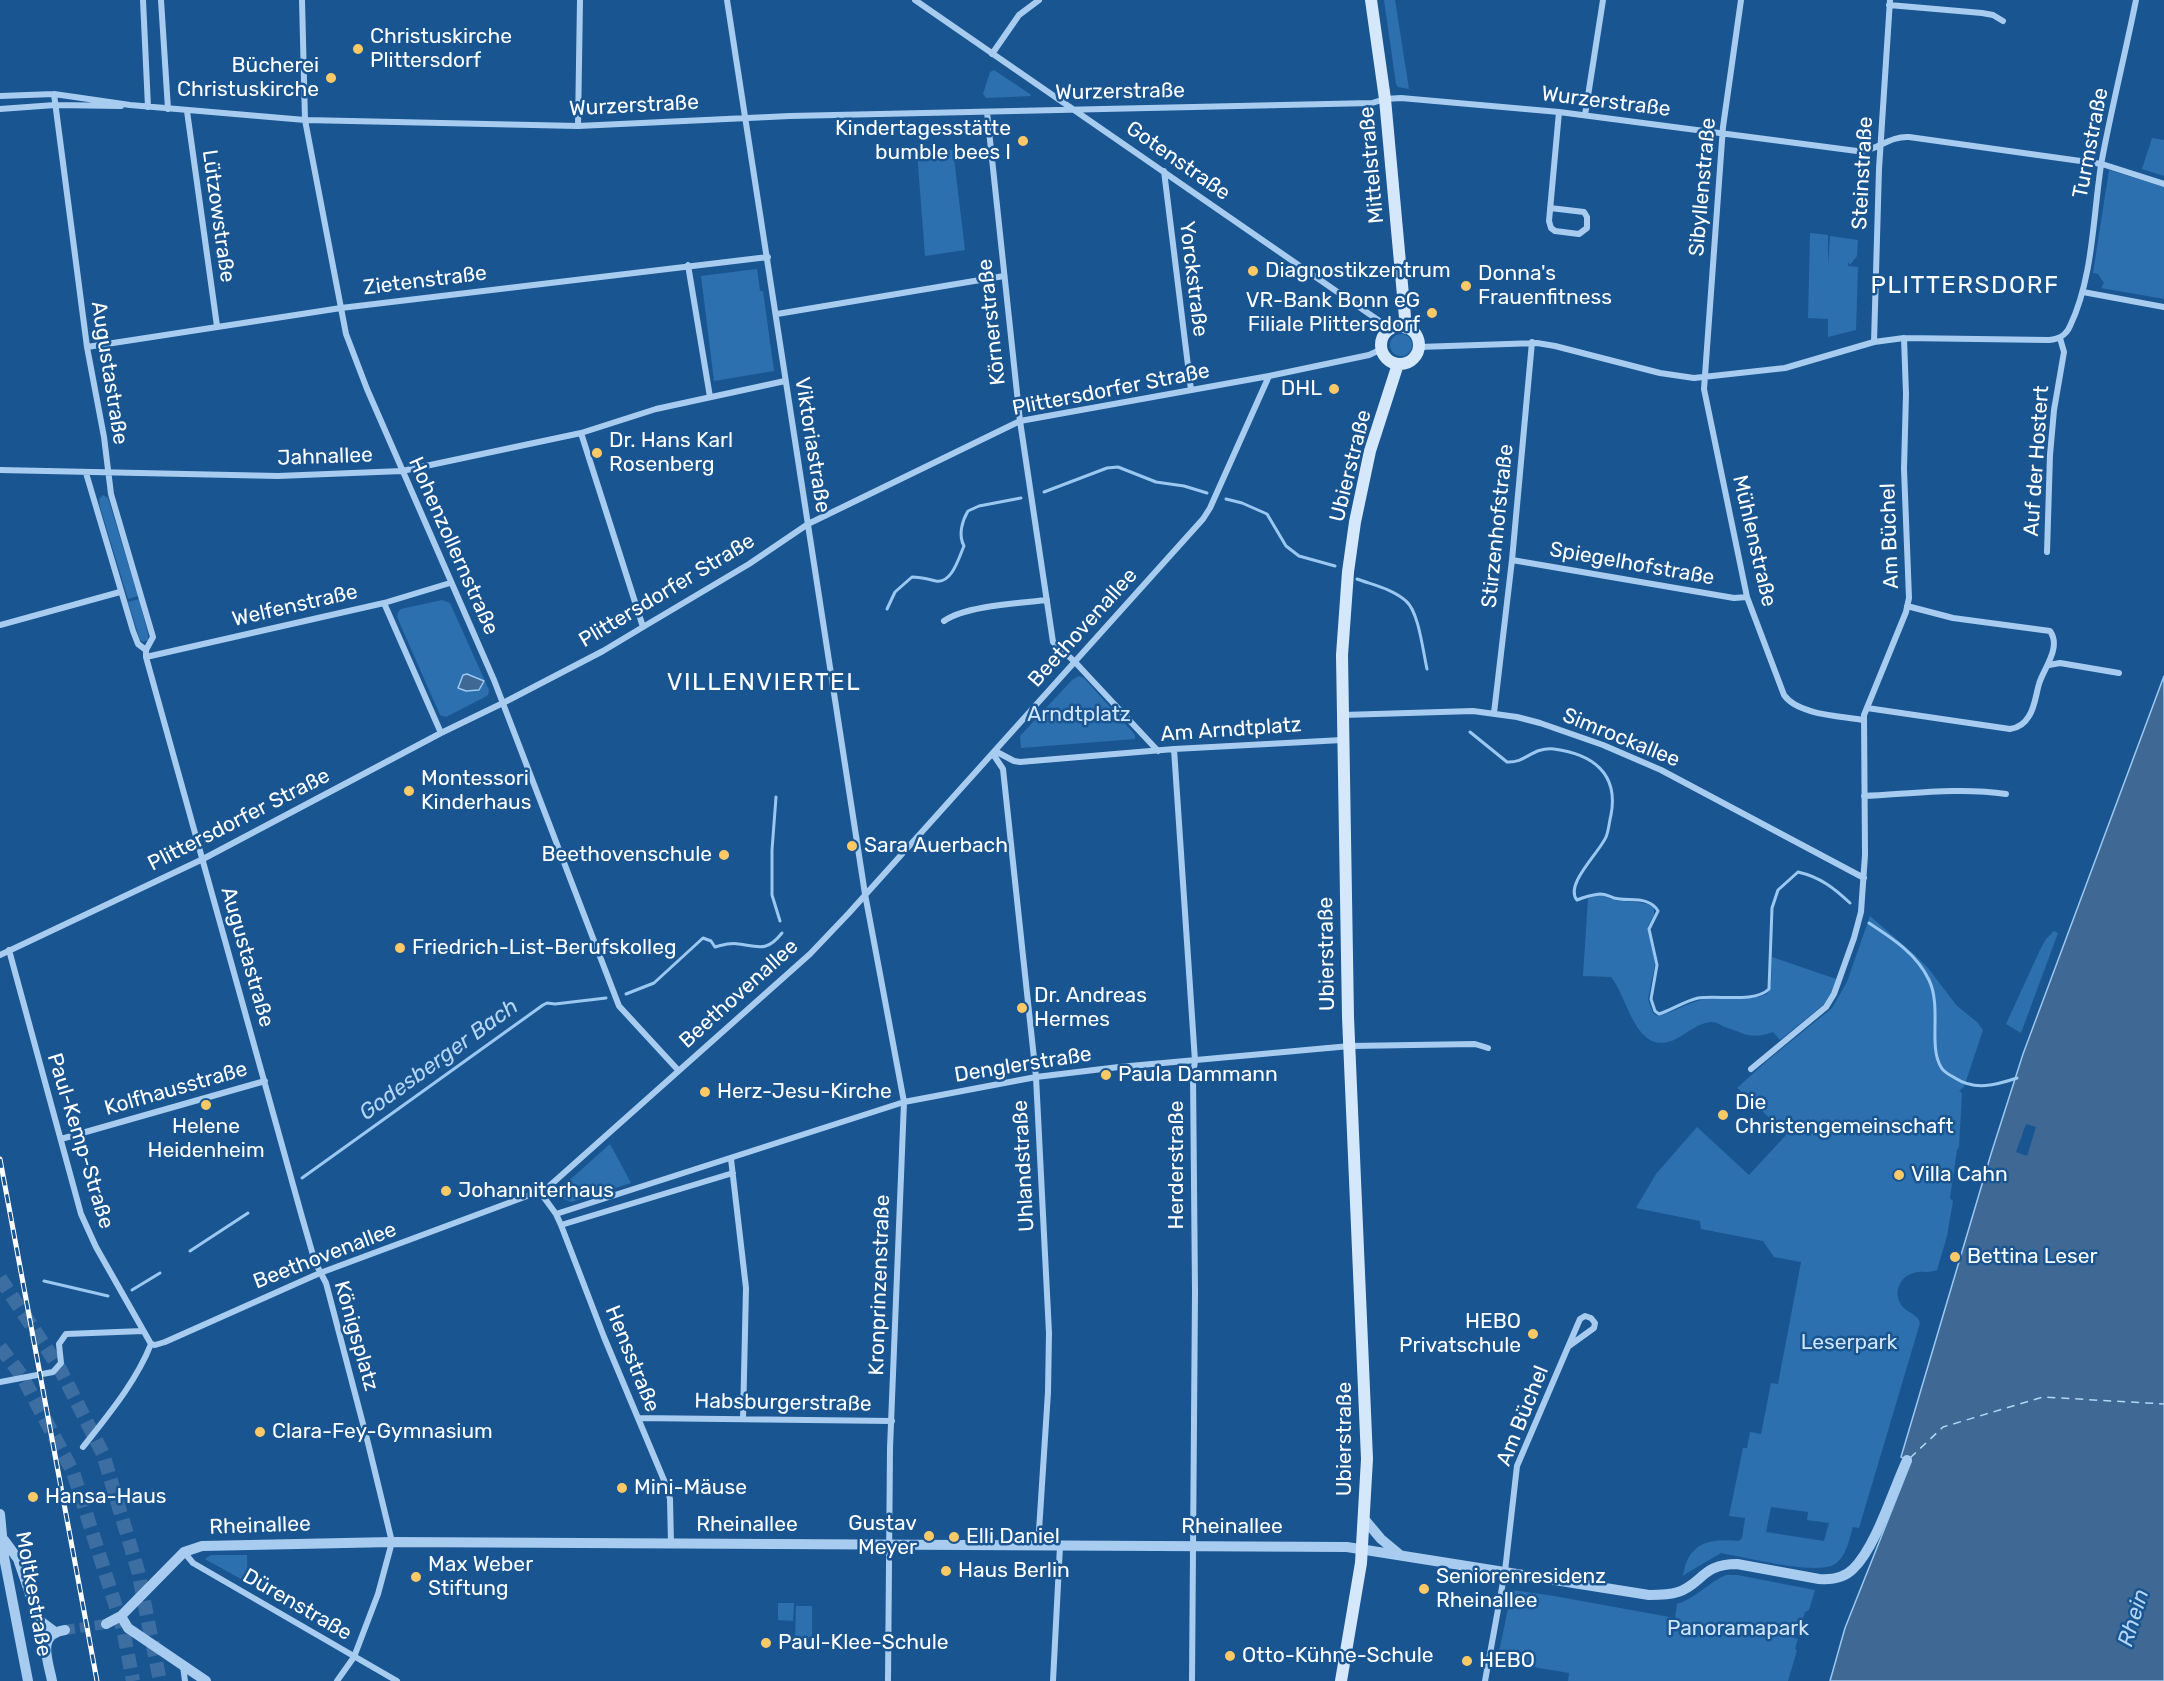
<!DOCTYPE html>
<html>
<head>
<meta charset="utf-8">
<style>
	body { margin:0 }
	canvas { display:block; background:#195591 }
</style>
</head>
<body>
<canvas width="2164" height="1681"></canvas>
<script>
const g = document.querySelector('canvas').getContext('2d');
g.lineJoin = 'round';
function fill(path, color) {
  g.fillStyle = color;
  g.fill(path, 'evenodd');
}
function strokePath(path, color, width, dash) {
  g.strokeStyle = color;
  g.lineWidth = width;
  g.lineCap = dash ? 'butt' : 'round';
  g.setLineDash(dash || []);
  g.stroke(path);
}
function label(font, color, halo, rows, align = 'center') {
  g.font = font + ' Rubik,sans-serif';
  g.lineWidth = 5;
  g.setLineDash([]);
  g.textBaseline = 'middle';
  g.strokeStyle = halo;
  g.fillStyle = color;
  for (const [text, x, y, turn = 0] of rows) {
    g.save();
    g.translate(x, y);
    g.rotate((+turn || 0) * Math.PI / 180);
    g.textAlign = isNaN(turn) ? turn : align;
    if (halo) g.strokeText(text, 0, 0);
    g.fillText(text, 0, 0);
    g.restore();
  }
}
fill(new Path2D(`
	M1384,0H1395L1409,89L1398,87L1396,84Z
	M994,70L1030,94L1031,96L986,98L983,94L990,72Z
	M2152,138L2164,140V176L2142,169Z
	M953,150L965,250L925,256L917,151Z
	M2109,170L2164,187V299L2101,288L2104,283L2098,274L2093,273Z
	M1810,233L1828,235V266L1830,236L1858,240L1857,256L1850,265L1848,262V266L1858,267L1856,330L1828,337V319L1808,318Z
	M757,269L760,291H763L774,371L714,381L701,276Z
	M1390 345a11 11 0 1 1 22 0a11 11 0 1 1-22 0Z
	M103,495L108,498L138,596L128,599L100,507L99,499Z
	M139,599L148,634V640L143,642L140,640L128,602Z
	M442,600L450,603L489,690L488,695L483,698L446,717L440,715L397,617L398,612L401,609Z
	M1079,676L1084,678L1135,735V739L1021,748L1020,736L1072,680Z
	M1603,895C1617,905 1637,898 1654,907V915L1648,926L1655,964L1648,999L1653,1013L1658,1016C1675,1012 1692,1000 1711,998C1730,997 1749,1001 1767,994L1771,984L1772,957L1839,980L1827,1002L1780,1040L1773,1032C1751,1040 1746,1034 1725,1027C1721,1025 1716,1022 1712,1022C1697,1022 1684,1037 1671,1041C1635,1054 1627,995 1611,977L1583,976L1588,898Z
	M1870,916L1915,955L1928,968L1957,1006L1977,1022L1983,1030L1964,1087L1959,1091L1962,1093L1959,1147L1957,1150L1950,1198L1953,1201L1947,1236L1937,1270C1927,1274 1923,1270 1914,1273C1899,1276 1892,1295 1903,1307C1909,1314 1917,1313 1920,1323L1859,1528L1853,1527C1849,1539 1847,1556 1835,1564C1817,1576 1744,1557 1721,1553L1682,1576C1685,1571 1684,1566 1687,1561C1697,1539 1718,1539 1739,1541L1742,1538L1745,1518L1729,1516L1743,1448H1747L1750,1432L1761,1434L1771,1383L1778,1384L1801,1262L1774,1257L1763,1241L1701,1229L1700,1221L1636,1208L1656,1174L1697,1127L1749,1175L1787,1134L1737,1088L1768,1060L1832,1008L1847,982ZM1771,1507L1808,1512L1807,1520L1829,1523L1824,1541L1766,1532Z
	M2054,931L2058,933L2021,1033L2006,1024L2040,950L2046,939Z
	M610,1144L631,1183L571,1202L562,1198L560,1190L563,1186Z
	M211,1555H247L248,1583L205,1559Z
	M1726,1575H1737L1815,1590L1809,1610L1805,1612L1801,1624L1799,1623L1794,1638L1798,1639L1795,1649L1797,1650L1788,1681H1568L1569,1673L1497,1661L1512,1590L1554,1596L1675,1618L1677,1604C1695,1599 1709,1582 1726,1575Z
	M778,1603H794L793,1621L778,1620Z
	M796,1606H812V1639H795Z`), '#2c70af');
const water = new Path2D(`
	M467,674L484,681L479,690L466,691L458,688L463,675Z
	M2164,676V1681H1830L1845,1628L1911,1462L1901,1457L1991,1154L2023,1054Z`);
fill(water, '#3f6994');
strokePath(water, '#9bc8f1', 1.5);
fill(new Path2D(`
	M2026,1124L2036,1127L2027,1156L2016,1152Z`), '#195591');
strokePath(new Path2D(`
	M1044,492L1107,468L1118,467L1156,482L1184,486L1207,493
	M1226,499L1242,503L1267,514L1286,546L1299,556L1335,566
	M1357,579C1373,585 1393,589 1406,601C1419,612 1423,652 1427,669
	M887,609L895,592L912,577C921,577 927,579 936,581C952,584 959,557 964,546C958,535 962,521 968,511L979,506L1021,498
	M1470,732L1507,762C1527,763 1531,747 1554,749C1592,754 1619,773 1611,815C1609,822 1609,830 1606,837C1599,853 1564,885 1577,900C1584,897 1592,895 1600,894C1606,894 1608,896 1614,898C1628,902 1649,895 1658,911L1649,929L1657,965L1651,999L1655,1011L1659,1014C1671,1010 1685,1001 1698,998C1718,995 1755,1003 1769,989L1772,908L1778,890L1798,872C1820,877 1834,888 1850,903
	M776,797L772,850V895L780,921
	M1869,923C1892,938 1917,954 1929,980C1942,1007 1928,1046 1941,1067C1943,1072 1950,1075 1955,1078C1975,1091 1996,1085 2017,1078
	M626,994L654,983L703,938L711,941L715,947C723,945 730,942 739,944C759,947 767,952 782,933
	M302,1178L543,1005L547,1003L555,1004L606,998
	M190,1251L248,1213
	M44,1281L108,1296
	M132,1290L160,1273`), '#9bc8f1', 3);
strokePath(new Path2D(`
	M1910,1458L1943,1427L2043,1397L2164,1404`), '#b4d6f6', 1.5, [8, 6]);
strokePath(new Path2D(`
	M65,1630L106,1624`), '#3c6ea2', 10, [10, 5]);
strokePath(new Path2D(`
	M0,1278L60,1369L103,1454L138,1571L160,1681
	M0,1347L22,1376L73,1472L123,1629L133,1681`), '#3c6ea2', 14, [14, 7]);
strokePath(new Path2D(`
	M143,0L148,107
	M161,0L168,109
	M302,0L305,120L346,334L367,389L494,680L619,1006L678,1070
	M727,0L865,894L904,1102L890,1448L888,1681
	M915,0L1391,329
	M1741,0L1723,127L1704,389L1747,597L1784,695C1798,715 1841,716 1863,720
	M1889,5L1982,13L1993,15L2003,21
	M992,54L1019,15L1039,0
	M54,94L87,347L104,437L111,494L153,637L146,650V657L302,1217L315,1262L326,1283L368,1443L392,1542L378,1594L354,1657L337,1681
	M0,96L54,94L130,105L305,120L578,126L790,116L1372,103L1385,99L1401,98L1559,112L1857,151C1876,152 1888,136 1909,137L2102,164L2164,184
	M0,109L55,105L121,106
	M187,111L217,326
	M987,112L1020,421L1053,642L1075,662L1158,751
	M1585,115L1603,0
	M578,126L580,0
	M1164,171L1191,390
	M1550,208L1584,212L1587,217V228L1579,234L1555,231L1551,228L1549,221L1559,112
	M688,265L710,397
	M2083,292L2164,307
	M777,314L1004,276
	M1874,342L1879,169L1890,0
	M87,347L341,308L768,257
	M1419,347L1537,343L1555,346L1660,373L1694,378L1785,368L1874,342L1904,338L2049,340C2060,339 2066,335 2070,326C2093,278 2093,217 2101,165C2111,110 2125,55 2136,0
	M581,433L643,627
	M0,470L278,476L402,471L581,433L656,409L785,381
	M86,473L133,631L138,644L146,650
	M2047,552L2050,455L2054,410L2064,352L2060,338
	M1512,560L1734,598L1747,597
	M384,603L441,733
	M944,621C964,606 1020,603 1047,600
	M0,625L120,592
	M146,657L384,603L450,583
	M2049,665L2060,663L2119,673
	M1867,708L2010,729C2018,728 2025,723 2029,716C2035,707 2036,694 2039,684C2043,669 2062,648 2050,631L1953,618L1907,606
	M1494,713L1512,560L1532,342
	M1343,715L1473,711L1517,717L1540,723L1603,745L1661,770L1864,878
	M1174,749L1195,1061L1193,1075L1195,1292L1192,1681
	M995,751L1014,761L1020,762L1174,749L1342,740
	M993,754L1003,769L1036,1077L1049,1333L1048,1392L1038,1546
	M1864,796C1910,794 1960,787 2006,794
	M9,950L81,1214L96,1247L151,1344
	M0,955L203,859L441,733L503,703L603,651L643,627L749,564L808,524L1020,421L1269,376L1369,355L1382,349
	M1751,1069L1826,1007L1834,994L1854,938L1861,912L1865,855L1864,715L1906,612L1909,598L1904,469L1906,394L1904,338
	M61,1139L265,1081
	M731,1159L746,1288L743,1419
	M540,1192L556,1214L561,1225L604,1337L666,1485L670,1499L671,1544
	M556,1214L904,1102L1036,1077L1119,1067L1350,1046L1475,1044L1488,1048
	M561,1225L733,1173
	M151,1344L155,1345L165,1342L320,1273L546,1189L810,954L849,913L1203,519L1210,508L1269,376
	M0,1382L53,1372L61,1363L59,1344L66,1334L143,1331
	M638,1418L892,1421
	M83,1447C108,1415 136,1382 151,1344
	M184,1552L193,1563L397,1681
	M183,1666L185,1681
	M1053,1681L1060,1546
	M1485,1681L1505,1571L1517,1466L1580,1319L1585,1316L1591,1318L1595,1323L1594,1328L1569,1346`), '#a8ccef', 6);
strokePath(new Path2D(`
	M0,1514L4,1557L28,1681
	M1365,1520L1381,1539L1399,1554
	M4,1540L18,1559L39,1620L55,1632
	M121,1616L128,1628L206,1681
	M106,1624L121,1616L184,1552L202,1546L392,1542L1347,1547L1649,1595C1659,1595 1669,1595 1678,1592C1702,1584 1702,1564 1737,1564L1819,1579C1832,1580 1844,1578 1853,1569C1876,1547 1893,1490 1907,1460
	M52,1681C48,1660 36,1634 65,1630`), '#a8ccef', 10);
strokePath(new Path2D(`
	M1371,0L1385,99L1406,328
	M1381 345a19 19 0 1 1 38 0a19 19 0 1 1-38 0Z
	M1341,1681L1361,1563L1367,1459L1348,1017L1342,655L1348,572L1355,522L1370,451L1398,364`), '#d5e8fb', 12);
const rail = new Path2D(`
	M0,1159L97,1681`);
strokePath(rail, '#fff', 5);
strokePath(rail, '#195591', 3, [9]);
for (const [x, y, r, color] of [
	[358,49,6,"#ffca66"],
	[331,78,6,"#ffca66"],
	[1023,141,6,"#ffca66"],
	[1253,271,6,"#ffca66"],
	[1466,286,6,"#ffca66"],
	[1432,313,6,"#ffca66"],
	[1334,389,6,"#ffca66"],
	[597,453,6,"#ffca66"],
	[409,791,6,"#ffca66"],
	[852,846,6,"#ffca66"],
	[724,855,6,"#ffca66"],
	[400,948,6,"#ffca66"],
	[1022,1008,6,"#ffca66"],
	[1106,1075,6,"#ffca66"],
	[705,1092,6,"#ffca66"],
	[206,1105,6,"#ffca66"],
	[1723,1115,6,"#ffca66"],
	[1899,1175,6,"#ffca66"],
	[446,1191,6,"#ffca66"],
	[1955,1257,6,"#ffca66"],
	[1533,1334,6,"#ffca66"],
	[260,1432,6,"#ffca66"],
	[622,1488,6,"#ffca66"],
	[33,1497,6,"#ffca66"],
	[929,1536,6,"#ffca66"],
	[954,1537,6,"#ffca66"],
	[946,1571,6,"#ffca66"],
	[416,1577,6,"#ffca66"],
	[1424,1589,6,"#ffca66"],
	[766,1643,6,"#ffca66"],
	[1230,1656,6,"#ffca66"],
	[1467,1661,6,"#ffca66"]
]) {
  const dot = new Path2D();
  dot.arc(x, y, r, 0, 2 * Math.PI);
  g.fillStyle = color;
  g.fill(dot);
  strokePath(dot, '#195591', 2);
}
label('21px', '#fff', '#195591', [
	["Christuskirche",370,37],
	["Plittersdorf",370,61],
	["Bücherei",319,66,"right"],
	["Christuskirche",319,90,"right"],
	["Kindertagesstätte",1011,129,"right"],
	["bumble bees I",1011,153,"right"],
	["Diagnostikzentrum",1265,271],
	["Donna's",1478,274],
	["Frauenfitness",1478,298],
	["VR-Bank Bonn eG",1420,301,"right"],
	["Filiale Plittersdorf",1420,325,"right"],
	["DHL",1322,389,"right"],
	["Dr. Hans Karl",609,441],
	["Rosenberg",609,465],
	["Montessori",421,779],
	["Kinderhaus",421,803],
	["Sara Auerbach",864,846],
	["Beethovenschule",712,855,"right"],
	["Friedrich-List-Berufskolleg",412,948],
	["Dr. Andreas",1034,996],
	["Hermes",1034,1020],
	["Paula Dammann",1118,1075],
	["Herz-Jesu-Kirche",717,1092],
	["Die",1735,1103],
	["Christengemeinschaft",1735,1127],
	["Helene",206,1127,"center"],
	["Heidenheim",206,1151,"center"],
	["Villa Cahn",1911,1175],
	["Johanniterhaus",458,1191],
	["Bettina Leser",1967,1257],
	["HEBO",1521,1322,"right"],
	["Privatschule",1521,1346,"right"],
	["Clara-Fey-Gymnasium",272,1432],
	["Mini-Mäuse",634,1488],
	["Hansa-Haus",45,1497],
	["Gustav",917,1524,"right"],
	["Meyer",917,1548,"right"],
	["Elli Daniel",966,1537],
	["Max Weber",428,1565],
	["Stiftung",428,1589],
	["Haus Berlin",958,1571],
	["Seniorenresidenz",1436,1577],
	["Rheinallee",1436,1601],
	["Paul-Klee-Schule",778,1643],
	["Otto-Kühne-Schule",1242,1656],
	["HEBO",1479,1661]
], 'left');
label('21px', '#fff', '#195591', [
	["Wurzerstraße",1120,92,-1],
	["Wurzerstraße",1606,102,7],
	["Wurzerstraße",634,106,-3],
	["Turmstraße",2091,143,-79],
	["Gotenstraße",1178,161,35],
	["Mittelstraße",1372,165,-95],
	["Steinstraße",1863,173,-87],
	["Sibyllenstraße",1703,187,-85],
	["Lützowstraße",218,216,82],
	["Yorckstraße",1193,279,83],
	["Zietenstraße",425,281,-7],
	["Körnerstraße",992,322,-96],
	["Augustastraße",109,373,81],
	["Plittersdorfer Straße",1111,390,-11],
	["Viktoriastraße",812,445,81],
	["Jahnallee",325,457,-2],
	["Auf der Hostert",2037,461,-86],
	["Ubierstraße",1351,466,-76],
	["Stirzenhofstraße",1498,526,-84],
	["Am Büchel",1890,536,-92],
	["Mühlenstraße",1754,541,77],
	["Hohenzollernstraße",453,546,66],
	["Spiegelhofstraße",1632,564,10],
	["Plittersdorfer Straße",667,591,-31],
	["Welfenstraße",295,606,-13],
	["Beethovenallee",1083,628,-48],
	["Am Arndtplatz",1231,730,-4],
	["Simrockallee",1621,738,22],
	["Plittersdorfer Straße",239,820,-27],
	["Ubierstraße",1327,954,-91],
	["Augustastraße",247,957,74],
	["Beethovenallee",739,994,-42],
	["Denglerstraße",1023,1065,-9],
	["Kolfhausstraße",176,1089,-16],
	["Paul-Kemp-Straße",80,1141,73],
	["Herderstraße",1177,1165,-90],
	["Uhlandstraße",1024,1166,-93],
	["Beethovenallee",325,1256,-21],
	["Kronprinzenstraße",880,1285,-88],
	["Königsplatz",356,1336,74],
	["Hensstraße",632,1359,68],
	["Habsburgerstraße",783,1403,1],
	["Am Büchel",1523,1416,-68],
	["Ubierstraße",1345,1439,-90],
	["Rheinallee",747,1525],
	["Rheinallee",260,1526,-2],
	["Rheinallee",1232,1527],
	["Moltkestraße",33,1594,80],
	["Dürenstraße",297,1605,30]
]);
label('21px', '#cee5fb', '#195591', [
	["Arndtplatz",1079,715],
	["Leserpark",1849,1343],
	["Panoramapark",1738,1629]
]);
label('italic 22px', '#b4d6f6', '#195591', [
	["Godesberger Bach",439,1060,-36],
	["Rhein",2134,1618,-73]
]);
g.letterSpacing = '1.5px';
label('24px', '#fff', '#195591', [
	["PLITTERSDORF",1965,286],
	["VILLENVIERTEL",764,683]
]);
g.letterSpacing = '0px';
</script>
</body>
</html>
